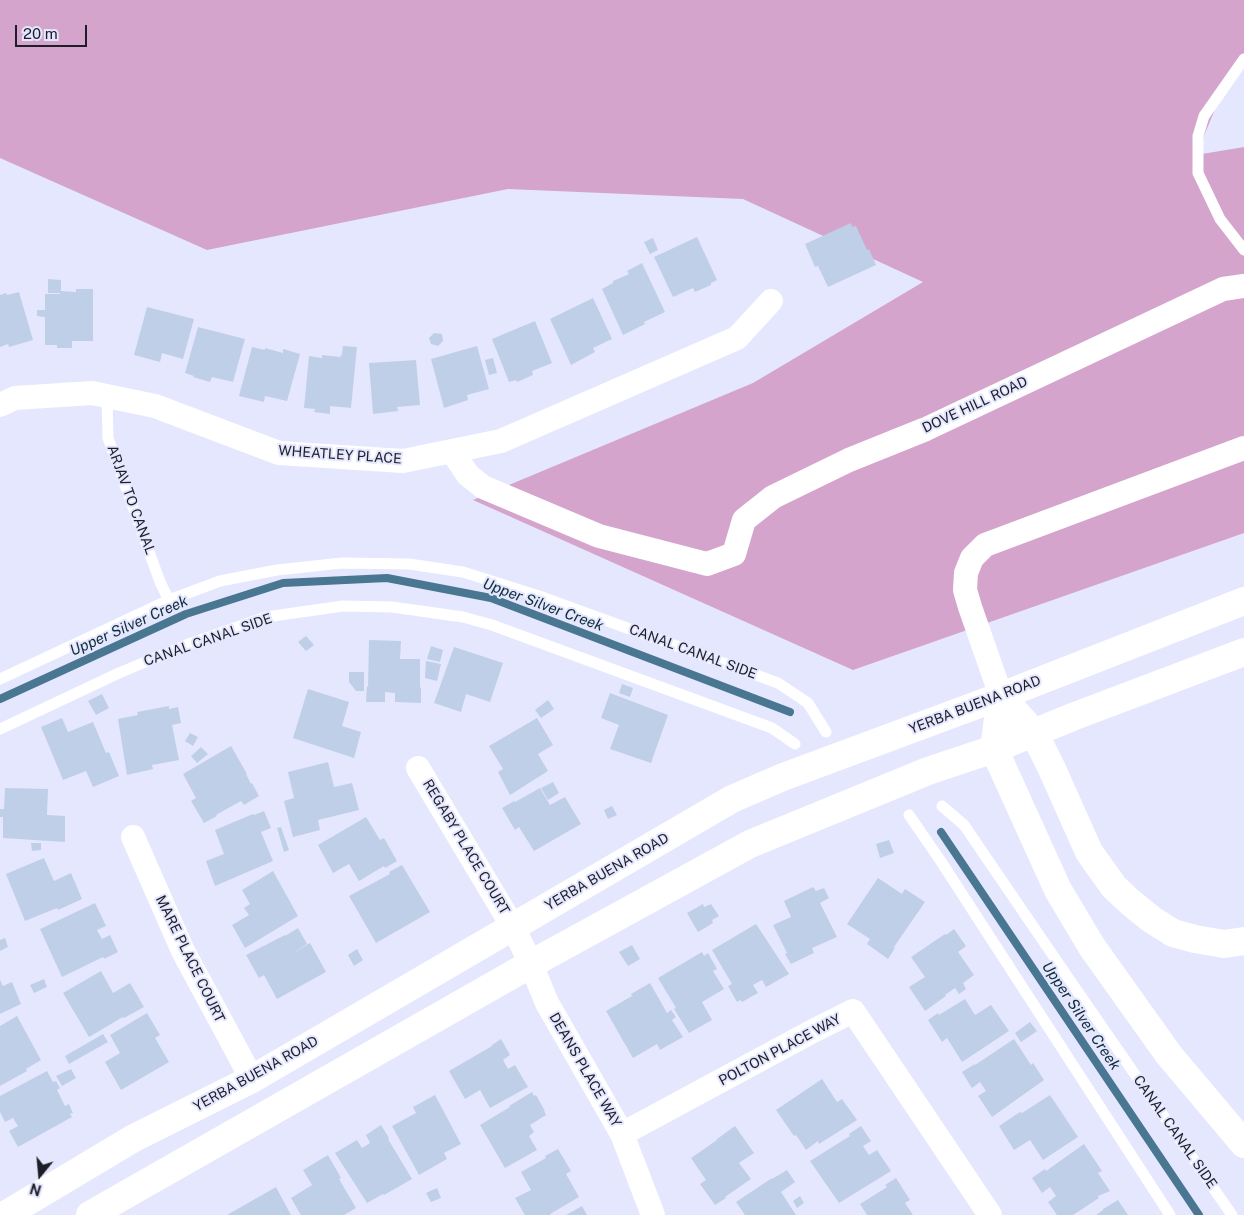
<!DOCTYPE html>
<html>
<head>
<meta charset="utf-8">
<style>
	body { margin:0 }
	#map { position:relative; width:1244px; height:1215px; overflow:hidden; background:#e5e7fe; font-family:"Public Sans",sans-serif }
	canvas { display:block }
	.north { position:absolute; left:15px; top:1150px; width:50px; height:50px; -webkit-text-stroke:4px #e5e7fe; paint-order:stroke; rotate:197deg; font-size:14px; font-weight:700; line-height:20px; text-align:center; color:#1e1e28 }
	.north::after { content:''; display:block; margin:auto; width:18px; height:22px; background:#1e1e28; clip-path:polygon(50% 0,100% 100%,50% 72%,0 100%) }
	.scale { position:absolute; left:15px; top:25px; width:72px; height:22px; box-sizing:border-box; border:2px solid #1e1e28; border-top:0; padding-left:6px; font-size:15px; line-height:18px; white-space:nowrap; color:#1e1e28; -webkit-text-stroke:4px #e5e7fe; paint-order:stroke }
</style>
</head>
<body>
<div id="map">
<canvas width="1244" height="1215"></canvas>
<div class="north">N</div>
<div class="scale">20 m</div>
</div>
<script>
const g = document.querySelector('canvas').getContext('2d');
g.lineJoin = 'round';
function fill(path, color) {
  g.fillStyle = color;
  g.fill(path, 'evenodd');
}
function strokePath(path, color, width, dash) {
  g.strokeStyle = color;
  g.lineWidth = width;
  g.lineCap = dash ? 'butt' : 'round';
  g.setLineDash(dash || []);
  g.stroke(path);
}
function label(font, color, halo, rows, align = 'center') {
  g.font = font + ' "Public Sans",sans-serif';
  g.lineWidth = 4;
  g.setLineDash([]);
  g.textBaseline = 'middle';
  g.strokeStyle = halo;
  g.fillStyle = color;
  for (const [text, x, y, turn = 0] of rows) {
    g.save();
    g.translate(x, y);
    g.rotate((+turn || 0) * Math.PI / 180);
    g.textAlign = isNaN(turn) ? turn : align;
    if (halo) g.strokeText(text, 0, 0);
    g.fillText(text, 0, 0);
    g.restore();
  }
}
fill(new Path2D(`
	M0,0H1244V56L1223,90L1196,155L1244,147V533L853,670L473,500L753,383L923,282L743,199L508,189L207,250L0,158Z`), '#d4a4cd');
strokePath(new Path2D(`
	M0,699L186,614L283,583L387,578L491,598L790,712
	M941,832L1199,1215`), '#497792', 8);
fill(new Path2D(`
	M851,223L852,227L856,226L867,250L869,249L876,265L828,287L818,266L815,267L805,244Z
	M697,237L717,280L711,283V285L695,292L693,288L673,297L654,257Z
	M653,238L658,250L650,254L644,242Z
	M642,263L665,312L644,322L645,324L623,335L602,289L613,283V281L629,274L627,271Z
	M48,279L61,280V291L76,292V289H93V341H72V348H57V345H45V317L37,316V310H45V294H60V293H48Z
	M19,292L33,340L9,347L8,344L0,347V295L6,293L7,295Z
	M593,298L612,339L593,348L595,352L571,365L550,319Z
	M147,307L194,319L183,359L162,353L160,362L134,355Z
	M535,321L552,363L532,371L533,375L517,382L516,380L509,382L492,339Z
	M198,327L245,339L233,382L212,377L210,382L193,377L194,376L185,373Z
	M434,333L442,334L443,341L438,346L431,344L429,338Z
	M343,346L357,347L351,408L330,406V414L314,412L315,409L304,408L309,356L322,358V355L340,357L342,354Z
	M477,346L489,389L467,395L468,400L444,408L431,359Z
	M252,347L265,350V348L283,353V349L300,354L287,401L265,396L264,402L239,396Z
	M493,358L497,373L489,375L485,360Z
	M416,360L420,405L397,407L398,411L373,414L369,363Z
	M306,636L314,645L306,651L298,642Z
	M369,640L401,641L400,659H420V687L421,688V703L395,702V693L385,692V702H366L367,686L368,687Z
	M431,646L443,650L440,662L427,659Z
	M454,647L503,663L490,702L466,694L461,712L434,703Z
	M426,661L441,664L437,681L425,678Z
	M349,672H364V691H356L349,682Z
	M622,684L633,688L630,697L619,693Z
	M308,689L349,702L342,726L361,732L354,758L293,738Z
	M610,693L668,715L651,763L610,749L619,725L601,718Z
	M102,694L109,708L96,715L88,701Z
	M548,700L554,709L541,718L535,710Z
	M169,706V709L178,707L181,723L172,725L179,760L152,765L153,769L127,775L118,719L138,715L137,712Z
	M62,718L68,732L93,722L106,753L109,752L119,776L93,787L86,771L63,780L41,727Z
	M537,718L553,745L538,754L548,771L510,795L498,772L503,769L489,746Z
	M190,733L198,737L193,746L185,741Z
	M231,746L247,774H246L251,784L252,783L259,796L244,805L241,801L216,815L217,816L204,823L191,801L196,798L183,774Z
	M201,747L208,754L197,763L191,756Z
	M328,762L334,787L352,783L359,810L318,820L320,830L293,837L284,801L294,798L288,772Z
	M553,782L559,793L548,800L541,788Z
	M5,788L48,789L47,815L65,816V842L3,838V817H0V809H4Z
	M540,788L550,805L565,797L581,824L534,851L519,827L515,830L502,808L514,801L515,802Z
	M612,806L617,815L608,819L604,810Z
	M264,811L271,828L261,832L273,861L215,886L206,861L224,854L215,830L253,814L254,815Z
	M366,817L380,840L384,838L397,861L385,868L384,866L359,881L349,864L333,873L318,845Z
	M281,827L289,850L284,852L277,828Z
	M889,840L894,853L880,858L876,844Z
	M31,843H41V850L32,851Z
	M44,858L54,881L71,873L82,899L58,910L57,908L25,921L6,874Z
	M402,865L430,912L376,943L349,896L390,874L389,872Z
	M273,871L298,916L245,948L232,925L249,915L244,908L250,904L242,890Z
	M878,878L902,894L905,889L925,902L894,947L895,948L888,959L867,944L870,939L847,924Z
	M813,887L816,891L824,888L829,898L820,903L837,937L812,948L814,953L791,964L785,954L787,953L773,925L791,917L784,901Z
	M95,903L106,926L97,930L102,939L110,935L118,952L104,959L103,957L62,977L40,929Z
	M703,904L704,907L711,904L719,916L712,920L713,923L698,932L687,913Z
	M756,924L789,974L766,987L762,980L753,985L758,993L742,1002L740,1000L737,1002L728,986L732,984L712,950Z
	M298,928L307,944L290,955L310,943L326,972L277,999L264,975L259,978L246,955L285,935V936Z
	M954,929L966,946L958,952L974,975L963,983L966,989L959,994L955,988L945,995L946,996L925,1011L909,987L925,977L911,957L945,934L946,935Z
	M5,938L8,947L0,951V940Z
	M632,945L640,959L628,966L619,952Z
	M357,949L363,960L354,966L348,955Z
	M702,952L704,956L708,953L717,969L713,971L724,989L702,1002L712,1020L689,1033L674,1009L676,1008L658,978Z
	M101,971L113,993L130,983L144,1007L124,1018L123,1017L89,1037L63,993Z
	M44,979L47,987L34,993L30,985Z
	M0,980L3,986L12,982L21,1004L0,1014Z
	M650,983L667,1013L671,1010L676,1017L672,1020L683,1037L660,1050L657,1044L633,1058L606,1011L632,996L631,994Z
	M965,999L975,1015L991,1005L1009,1031L962,1062L947,1038L942,1042L928,1020L938,1013L939,1015Z
	M147,1013L160,1035L155,1038L169,1062L121,1090L105,1062L120,1053L110,1035Z
	M17,1016L41,1060L26,1069L27,1071L0,1086V1026Z
	M1030,1022L1037,1031L1021,1042L1015,1033Z
	M103,1034L108,1042L69,1064L65,1056Z
	M501,1039L510,1055L503,1060L508,1069L515,1065L528,1087L490,1108L480,1090L465,1099L449,1071L492,1046V1045Z
	M1014,1039L1031,1065L1033,1063L1044,1080L992,1117L978,1096L986,1091L980,1082L972,1088L962,1072L975,1064V1065Z
	M71,1069L76,1078L62,1086L56,1076Z
	M47,1071L53,1082L56,1081L60,1088L57,1090L65,1106L69,1104L73,1113L70,1114L72,1117L18,1147L9,1131L18,1126L13,1118L5,1122L0,1112V1096Z
	M822,1079L837,1102L842,1099L857,1120L819,1144L818,1141L806,1150L796,1135L794,1136L776,1110Z
	M532,1092L534,1096L536,1095L545,1111H544L546,1115L530,1125L534,1132L529,1136L537,1150L505,1168L480,1125L510,1107L509,1106Z
	M435,1095L461,1144L444,1153L447,1159L419,1175L392,1126L416,1113L413,1107Z
	M1050,1095L1078,1137L1043,1160L1030,1140L1014,1150L999,1126L1020,1112L1022,1113Z
	M381,1125L389,1138L388,1139L412,1179L384,1195L383,1194L367,1203L335,1153L357,1140L362,1148L370,1143L366,1135Z
	M735,1126L754,1153L739,1163L751,1179L725,1197L726,1198L715,1205L700,1184L706,1180L691,1158L717,1140V1139Z
	M861,1126L871,1141L863,1146L869,1155L877,1150L891,1171L839,1203L810,1161L850,1136L849,1134Z
	M1084,1144L1102,1171L1098,1173L1110,1191L1098,1196L1099,1198L1073,1215H1057L1048,1202L1056,1196L1050,1187L1042,1193L1032,1178L1045,1169L1046,1171Z
	M558,1149L571,1171L566,1174L579,1197L550,1214L551,1215H525L515,1198L531,1190L521,1172L546,1158L545,1156Z
	M328,1155L341,1178L339,1179L356,1208L344,1215H301L291,1198L312,1185L303,1170Z
	M787,1170L795,1182L781,1192L796,1215H745L736,1202L772,1178V1179Z
	M896,1178L910,1200L905,1203L913,1215H867L860,1204L887,1187L885,1185Z
	M276,1187L291,1215H227Z
	M437,1188L441,1198L431,1202L426,1193Z
	M800,1196L804,1203L797,1208L793,1201Z
	M1118,1200L1128,1215H1096L1103,1210V1209Z
	M582,1206L587,1215H566Z`), '#bfcfe8');
strokePath(new Path2D(`
	M1244,59L1204,116L1198,136V173L1220,219L1244,250
	M107,396L108,438L160,582L169,600
	M0,679L169,600L220,581L277,570L342,563L409,564L463,572L539,596L778,683L808,703L826,732
	M0,729L119,673L186,645L266,617L343,606L392,607L463,617L492,625L772,728L795,744
	M942,806L964,825L1067,976L1232,1215
	M909,815L940,860L1170,1215`), '#fff', 11);
strokePath(new Path2D(`
	M0,405L15,398L92,393L155,406L279,453L403,461L501,441L737,338L771,301
	M452,451L468,475L483,487L599,536L707,564L734,554L744,520L773,497L849,460L926,429L1223,289L1244,286
	M1001,696L970,607L965,590L966,573L972,558L985,545L1244,448
	M418,768L513,927L531,964L547,1003L622,1134L653,1215
	M133,837L183,951L252,1079
	M622,1134L813,1031L853,1011L990,1215`), '#fff', 24);
strokePath(new Path2D(`
	M5,1215L134,1138L252,1079L732,799L783,777L1001,696L1244,601
	M90,1215L531,964L750,844L928,771L994,749L1075,716L1244,652`), '#fff', 28);
strokePath(new Path2D(`
	M1001,696L994,749L1058,890L1092,947L1169,1055L1244,1144
	M1001,696L1034,733L1052,769L1089,852L1114,887L1130,902L1151,919L1173,933L1195,939L1224,944L1244,941`), '#fff', 28);
label('14px', '#1e1e28', '#e5e7fe', [
	["DOVE HILL ROAD",975,405,-25],
	["WHEATLEY PLACE",340,455,4],
	["ARJAV TO CANAL",131,500,70],
	["CANAL CANAL SIDE",208,640,-19],
	["CANAL CANAL SIDE",693,652,20],
	["YERBA BUENA ROAD",975,705,-21],
	["REGABY PLACE COURT",466,847,59],
	["YERBA BUENA ROAD",607,872,-30],
	["MARE PLACE COURT",190,959,64],
	["POLTON PLACE WAY",780,1050,-28],
	["DEANS PLACE WAY",585,1070,60],
	["YERBA BUENA ROAD",256,1074,-29],
	["CANAL CANAL SIDE",1175,1132,55]
]);
label('italic 15px', '#0f2e3d', '#e5e7fe', [
	["Upper Silver Creek",543,605,20],
	["Upper Silver Creek",129,626,-24],
	["Upper Silver Creek",1081,1016,56]
]);
</script>
</body>
</html>
